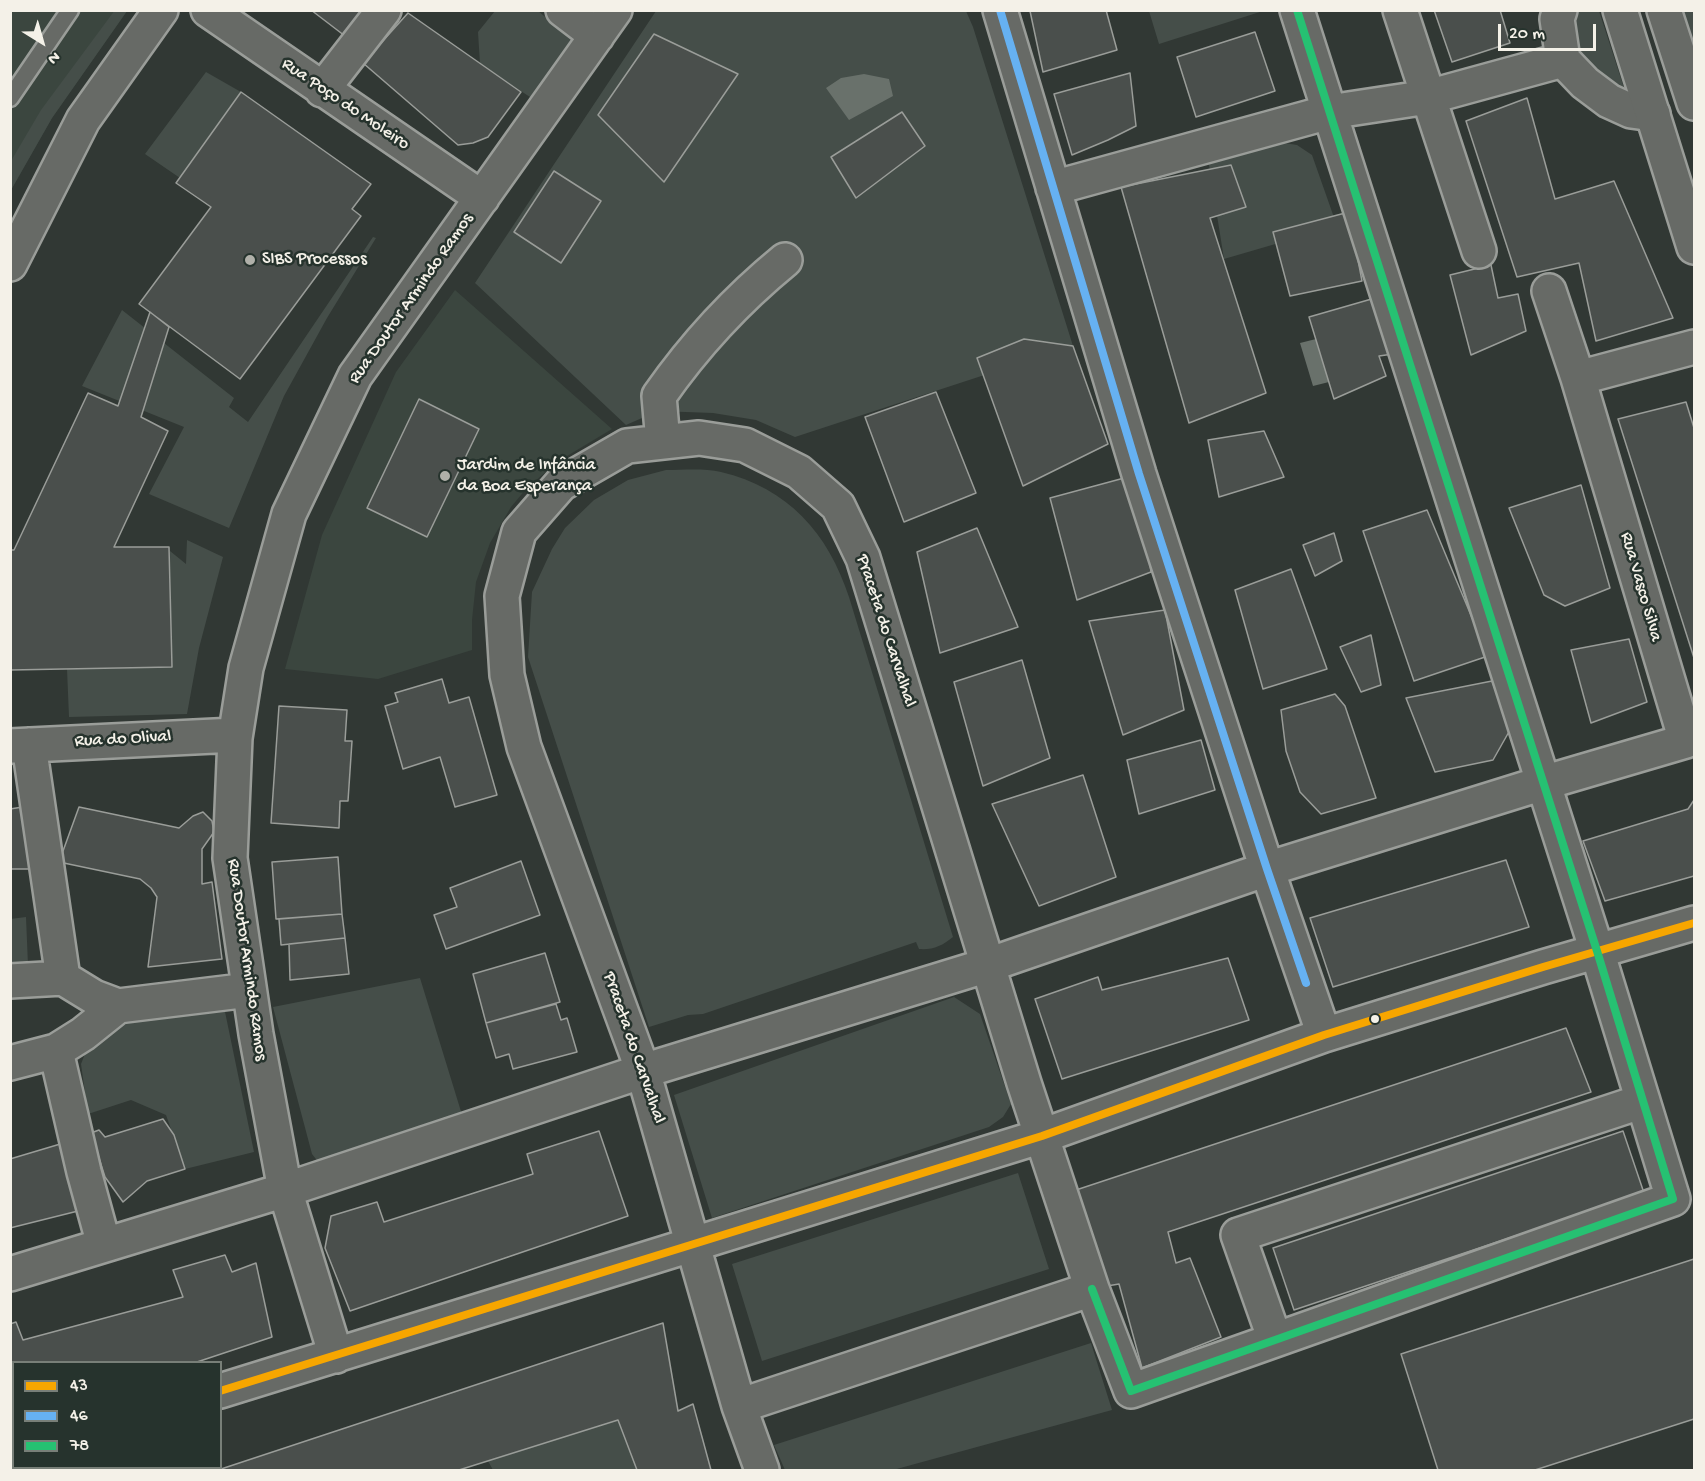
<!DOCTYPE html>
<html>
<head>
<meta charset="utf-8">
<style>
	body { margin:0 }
	#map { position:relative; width:1705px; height:1481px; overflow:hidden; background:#313834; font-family:"Gochi Hand",sans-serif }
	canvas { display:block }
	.frame { position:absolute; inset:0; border:12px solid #f4f1e8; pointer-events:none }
	.legend { position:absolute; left:12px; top:1361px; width:210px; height:108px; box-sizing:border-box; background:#26332d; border:2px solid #787f78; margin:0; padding:8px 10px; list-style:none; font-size:18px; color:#f4f1e8 }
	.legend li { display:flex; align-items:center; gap:12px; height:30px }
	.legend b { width:30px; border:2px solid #787f78 }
	.north { position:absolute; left:12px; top:12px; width:60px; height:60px; -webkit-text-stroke:4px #26332d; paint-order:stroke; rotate:143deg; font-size:16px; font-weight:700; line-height:24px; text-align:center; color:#f4f1e8 }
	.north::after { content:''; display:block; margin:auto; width:21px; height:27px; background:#f4f1e8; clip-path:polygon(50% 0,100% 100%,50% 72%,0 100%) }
	.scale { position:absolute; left:1498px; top:24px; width:98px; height:27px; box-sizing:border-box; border:3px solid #f4f1e8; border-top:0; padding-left:8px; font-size:18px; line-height:21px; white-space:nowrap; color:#f4f1e8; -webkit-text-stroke:4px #26332d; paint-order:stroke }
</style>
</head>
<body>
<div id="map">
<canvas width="1705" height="1481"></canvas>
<div class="frame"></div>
<ul class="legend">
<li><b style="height:8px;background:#f7a600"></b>43</li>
<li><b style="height:8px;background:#66b1f2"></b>46</li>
<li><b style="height:8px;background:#26c172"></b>78</li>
</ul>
<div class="north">N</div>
<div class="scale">20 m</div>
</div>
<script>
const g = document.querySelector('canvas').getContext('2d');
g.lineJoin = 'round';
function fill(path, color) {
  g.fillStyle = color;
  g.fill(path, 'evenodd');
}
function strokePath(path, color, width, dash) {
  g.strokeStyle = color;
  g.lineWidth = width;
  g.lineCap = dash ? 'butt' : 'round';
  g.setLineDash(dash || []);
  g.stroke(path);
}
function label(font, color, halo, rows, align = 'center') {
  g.font = font + ' "Gochi Hand",sans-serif';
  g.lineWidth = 5;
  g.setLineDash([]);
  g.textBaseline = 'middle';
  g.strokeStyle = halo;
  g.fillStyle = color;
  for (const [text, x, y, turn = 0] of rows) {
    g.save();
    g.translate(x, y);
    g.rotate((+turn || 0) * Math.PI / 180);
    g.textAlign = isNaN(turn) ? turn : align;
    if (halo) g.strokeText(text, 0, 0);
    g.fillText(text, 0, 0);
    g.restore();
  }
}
fill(new Path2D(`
	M11,11H127L52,118L11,190Z
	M455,290L612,429L557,462L526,489L511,507L490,543L476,582L472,620V650L378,679L285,669L322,535L396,372Z`), '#3b463f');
fill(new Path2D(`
	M115,10L127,11L52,118L11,190V161L41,110Z
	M495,11H538L572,39L533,99L480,64L478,32Z
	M656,11H966L973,27L1073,346L795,437L756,420L713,413L658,411L626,425L475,283Z
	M1149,11V10L1263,11L1159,44Z
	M1572,11H1599L1626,94L1592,75L1572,43Z
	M1683,11H1694V47Z
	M206,72L241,92L180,178L145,154Z
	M1278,142L1297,145L1312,155L1337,226L1224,259L1208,159Z
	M373,237L376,238L327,318L284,396L229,528L149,494L184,427L82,386L122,310L234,398L229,407L248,422Z
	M666,470C683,470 704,468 721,472C788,488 828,533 849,597L953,937C942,946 933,950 919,949L916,942L703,1014L688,1015L649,1027L528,657L532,592L552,549L565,528L594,500L628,480Z
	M187,540L223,557L199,648L187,714L69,717L67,669L171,667L170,551L186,564Z
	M26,917L28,965L11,967L10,919Z
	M420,978L463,1118L319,1163L312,1154L273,1007Z
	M954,997L980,1014L1011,1104L1003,1117L989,1127L712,1218L674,1095Z
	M224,1007L254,1152L185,1169L166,1115L131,1100L88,1114L81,1064L88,1046L119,1020Z
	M1018,1173L1049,1269L762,1361L732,1264Z
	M1091,1343L1112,1410L893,1470H785L774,1445Z
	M618,1420L637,1470H493L488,1461Z`), '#454e49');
fill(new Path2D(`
	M864,74L889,79L893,96L849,120L826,88L841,78Z
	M1316,339L1329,382L1313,386L1300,343Z`), '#69716b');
const building = new Path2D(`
	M311,10H364L345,36Z
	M1033,10H1106L1117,50L1043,72L1030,11Z
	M1434,10H1500L1510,43L1452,62Z
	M408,13L521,92L488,137L473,143L458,145L363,63Z
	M1255,32L1275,91L1196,117L1177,57Z
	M654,34L738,74L664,182L598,115Z
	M1130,73L1136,126L1108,140L1072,155L1054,94Z
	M241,92L371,184L352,209L361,216L240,379L139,304L211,207L176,183Z
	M1527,98L1555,199L1614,181L1673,318L1596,341L1579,263L1517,277L1466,121Z
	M902,112L925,146L856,198L831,157Z
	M1231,165L1246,207L1210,218L1266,393L1189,423L1121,187Z
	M554,171L601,201L561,263L514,232Z
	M1349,212L1362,281L1290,296L1273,232Z
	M1491,265L1498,298L1518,294L1526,331L1471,355L1450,275Z
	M1375,298L1393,354L1379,356L1386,376L1334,399L1309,317Z
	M150,312L169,327L141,417L168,431L114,547H169L172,667L10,670V550H14L88,393L118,406Z
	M1024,339L1073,346L1108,444L1023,486L977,358Z
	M936,392L976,493L904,522L865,417Z
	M419,399L479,429L427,537L367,508Z
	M1686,402L1694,428V658L1618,419Z
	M1264,431L1284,477L1219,497L1208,440Z
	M1139,474L1151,572L1077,600L1050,498Z
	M1581,485L1610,588L1565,606L1544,595L1509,508Z
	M1427,510L1488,656L1414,681L1363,531Z
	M977,528L1018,627L940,653L917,552Z
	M1334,533L1342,561L1315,576L1303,545Z
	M1291,569L1327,669L1263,689L1235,590Z
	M1165,610L1184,710L1123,735L1089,621Z
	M1371,635L1381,685L1361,692L1340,647Z
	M1629,639L1647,702L1591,723L1571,650Z
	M1022,660L1050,758L983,786L954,682Z
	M442,679L449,703L469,697L497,795L455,807L440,757L403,769L385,706L398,702L395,693Z
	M1492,681L1510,730L1493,760L1435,772L1406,698Z
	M1335,694L1345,706L1376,798L1321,814L1300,792L1286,751L1281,710Z
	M279,706L347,710L345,741H352L348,801H340L339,828L271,823Z
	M1201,740L1215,790L1139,814L1127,760Z
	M1083,775L1116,877L1039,906L992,804Z
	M1694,800V876L1605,901L1583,841L1688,809Z
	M29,806L48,884L28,869H10V809Z
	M79,807L179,828L193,816L203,812L212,821L214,832L202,849V884L212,882L222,959L148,967L157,897L151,888L140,879L59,862Z
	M338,857L342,914L276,919L272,862Z
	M1506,860L1529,927L1333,987L1310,918Z
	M521,861L540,915L446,949L434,915L457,907L450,888Z
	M342,914L345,938L281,945L279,919Z
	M345,938L349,974L290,980L289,944Z
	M545,953L560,1002L486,1023L473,974Z
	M1228,958L1249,1020L1062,1079L1035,999L1098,977L1102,990Z
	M556,1004L561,1020L567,1018L577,1052L513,1069L509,1054L496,1058L486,1023Z
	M1566,1028L1591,1092L1168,1232L1176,1263L1190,1258L1221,1337L1142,1368L1119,1284L1107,1286L1076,1190Z
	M163,1119L174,1135L185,1169L147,1181L123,1202L105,1177L91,1133L99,1130L105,1137Z
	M599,1131L628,1216L350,1311L325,1248L331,1216L377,1202L384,1222L533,1174L527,1154Z
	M1623,1131L1644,1193L1294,1310L1273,1248Z
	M77,1139L94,1207L10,1228V1159Z
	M225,1255L232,1272L256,1263L272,1337L197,1362H14V1425L10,1426V1324L16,1322L23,1340L183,1297L173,1270Z
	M1694,1259V1419L1535,1470H1438L1401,1354Z
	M663,1323L678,1411L693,1404L711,1470H637L618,1420L459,1470H218Z`);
fill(building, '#4a4f4c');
strokePath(building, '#9a9d99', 1.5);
const lane = new Path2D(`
	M10,98L70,10`);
const street = new Path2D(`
	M208,10L482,198
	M563,10L597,36
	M1000,10L1139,474L1267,869L1324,1035
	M1400,10L1479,251
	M1560,10L1557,19L1563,60L1585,83L1609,101L1631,111L1653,114
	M322,90L384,10
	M1053,188L1329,112L1428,97L1563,60
	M10,264L83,120L161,10
	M1578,378L1694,347
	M699,438L745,445L799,472L838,506L863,558L1024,1083L1092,1289L739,1406L643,1071L524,747L507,675L502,596L519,532L561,484L627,446Z
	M663,442L659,396C696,343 735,301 785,260
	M29,745L63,978
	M10,746L235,735
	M10,981L63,978L94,997L118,1006L249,990
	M56,1051L84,1172L104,1245
	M10,1063L56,1051L83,1034L118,1006
	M10,1274L285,1190L643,1071L988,965L1267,869L1543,783L1686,741L1578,378L1549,291
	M1092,1289L1131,1391L1673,1199L1597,951L1297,10
	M1275,1340L1238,1235L1643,1101
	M336,1356L285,1190L256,1034L230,858L235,738L246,668L289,514L355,376L615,10
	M220,1391L1042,1136L1324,1035L1543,967L1694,923
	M739,1406L762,1470
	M10,1455L14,1454`);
const secondary = new Path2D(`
	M1620,10L1694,247
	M1664,10L1694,103`);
strokePath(lane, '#9a9d99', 21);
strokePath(street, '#9a9d99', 38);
strokePath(secondary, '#9a9d99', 38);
strokePath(lane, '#676a66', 16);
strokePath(street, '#676a66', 33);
strokePath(secondary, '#676a66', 33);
strokePath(new Path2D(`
	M220,1391L1042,1136L1324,1035L1543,967L1694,923`), '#f7a600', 8);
strokePath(new Path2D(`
	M1000,10L1139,474L1267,869L1306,983`), '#66b1f2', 8);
strokePath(new Path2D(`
	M1092,1289L1131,1391L1673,1199L1597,951L1297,10`), '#26c172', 8);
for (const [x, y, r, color] of [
	[250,260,6,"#b0b0a9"],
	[445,476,6,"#b0b0a9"],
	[1375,1019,5,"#f4f1e8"]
]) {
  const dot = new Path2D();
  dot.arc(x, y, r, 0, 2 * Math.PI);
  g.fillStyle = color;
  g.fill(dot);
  strokePath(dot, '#26332d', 2);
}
label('18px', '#f4f1e8', '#26332d', [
	["Rua Poço do Moleiro",345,105,34],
	["Rua Doutor Armindo Ramos",412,299,-55],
	["Rua Vasco Silva",1640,587,74],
	["Praceta do Carvalhal",885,631,72],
	["Rua do Olival",123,740,-3],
	["Rua Doutor Armindo Ramos",246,960,82],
	["Praceta do Carvalhal",633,1048,71]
]);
label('18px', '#f4f1e8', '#26332d', [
	["SIBS Processos",262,260],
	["Jardim de Infância",457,466],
	["da Boa Esperança",457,487]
], 'left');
</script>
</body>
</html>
